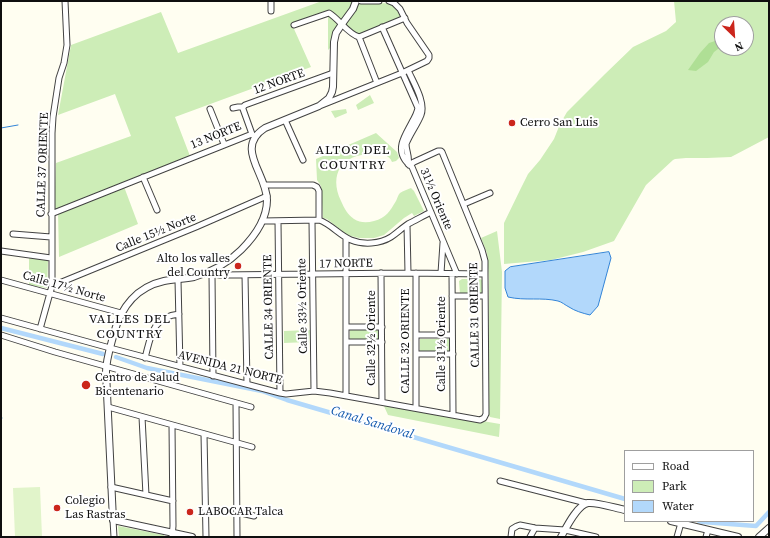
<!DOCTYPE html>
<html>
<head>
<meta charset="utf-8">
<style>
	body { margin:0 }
	#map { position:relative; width:770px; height:538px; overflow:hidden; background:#fffef1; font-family:"Source Serif 4",serif }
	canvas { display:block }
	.frame { position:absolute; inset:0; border:2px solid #0f0f0f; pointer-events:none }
	.legend { position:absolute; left:624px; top:450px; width:130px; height:72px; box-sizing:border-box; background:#fff; border:1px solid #9f9f9f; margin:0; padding:5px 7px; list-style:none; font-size:12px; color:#0f0f0f }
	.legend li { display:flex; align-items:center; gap:8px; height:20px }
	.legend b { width:20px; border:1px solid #9f9f9f }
	.north { position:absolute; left:714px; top:16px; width:40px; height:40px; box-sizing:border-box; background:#fff; border:1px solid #9f9f9f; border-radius:50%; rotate:155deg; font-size:11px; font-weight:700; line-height:16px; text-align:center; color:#0f0f0f }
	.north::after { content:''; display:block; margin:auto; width:14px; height:18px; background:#cb261c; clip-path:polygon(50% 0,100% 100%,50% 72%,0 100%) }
</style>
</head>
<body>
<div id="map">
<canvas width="770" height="538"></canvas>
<div class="frame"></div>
<ul class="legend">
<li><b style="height:5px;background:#fff"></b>Road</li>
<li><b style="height:11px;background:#cdedb7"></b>Park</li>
<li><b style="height:11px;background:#b2d8fb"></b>Water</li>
</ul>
<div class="north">N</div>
</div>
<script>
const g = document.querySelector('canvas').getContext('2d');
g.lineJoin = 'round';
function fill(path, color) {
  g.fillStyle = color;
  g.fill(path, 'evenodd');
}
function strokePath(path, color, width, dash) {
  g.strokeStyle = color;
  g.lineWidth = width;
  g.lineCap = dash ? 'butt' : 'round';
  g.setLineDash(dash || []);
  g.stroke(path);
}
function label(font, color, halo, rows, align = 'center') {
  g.font = font + ' "Source Serif 4",serif';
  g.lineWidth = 4;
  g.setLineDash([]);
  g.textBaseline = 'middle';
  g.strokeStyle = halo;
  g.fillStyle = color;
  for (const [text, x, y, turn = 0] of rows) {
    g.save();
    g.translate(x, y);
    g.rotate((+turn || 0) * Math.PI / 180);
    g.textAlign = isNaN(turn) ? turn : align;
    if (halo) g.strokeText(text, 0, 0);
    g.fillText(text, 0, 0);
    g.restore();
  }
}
fill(new Path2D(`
	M322,1H355L336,27L332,38L331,47L328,50V12L292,24L290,20L311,67L175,117L190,156L54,211L56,163L131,136L115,94L58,115L71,45L161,12L178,53Z
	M357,1C369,7 385,0 395,6C398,9 400,14 403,17L358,35L355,34L344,24Z
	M674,1H769V137L731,157L707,158H686L675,159L673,160L646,185L614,241L583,252L551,260L504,264V223L521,188L528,174L540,160L554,139L560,124L567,112L605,74L633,47L666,31L676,22ZM722,24H746V48H722Z
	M370,95L374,103L358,110L356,105Z
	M346,109L347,113L335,118L331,111Z
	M376,133L397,152L399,158L396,161L392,162C389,154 381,154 374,154C343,153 328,173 341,201C344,208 348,215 354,219C360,223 367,223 374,221C386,218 390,211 396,201C397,199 398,195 400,193C403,191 408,189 411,188L414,191L424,211L414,216L412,213L404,218L384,235L374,238H359L347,235L327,219L323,218L321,186L317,180L316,159Z
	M123,184L138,224L59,257L58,212Z
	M497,231L502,272L500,419L490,417L488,414L489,280L487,253L481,238Z
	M29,258L48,260L47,288L29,285Z
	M462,279H480L484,281L483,294H460L459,281Z
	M350,329H378V340H350Z
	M310,330L309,342L284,343V331Z
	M420,339H449L450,353H420Z
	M383,404L500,424L499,437L388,415Z
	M118,526L164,535V537H119Z`), '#cdedb7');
fill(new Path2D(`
	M718,40L722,43V46L714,52L708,62L696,71L688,70L700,53L709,43Z`), '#afdf95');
fill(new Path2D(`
	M40,487L42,537H15L13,488Z`), '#e1f4ca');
const water = new Path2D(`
	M609,252L611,258L598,306L590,315C582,313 575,311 569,307C565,305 562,302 558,301C542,297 525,301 508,297L505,288V271L510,267Z`);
fill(water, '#b2d8fb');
strokePath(water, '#3384d7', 1);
strokePath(new Path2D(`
	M1,128L18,125
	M1,418H2`), '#3384d7', 1);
strokePath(new Path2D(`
	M1,328L103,354
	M116,357L147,368L262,391L287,400L625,499
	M699,521L703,522L756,526L769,512`), '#b2d8fb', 4.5);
const minor = new Path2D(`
	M361,1H379
	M271,11V1
	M294,25L329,13C339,19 348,34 359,37L405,18
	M382,27L418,108C417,113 415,117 412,122C406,134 396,147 405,160C407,163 410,165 412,167L457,274
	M359,37L377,83
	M408,70C413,82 426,102 421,115C417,125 410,134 406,144C406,151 410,157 408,164
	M322,105L402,73L427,61L429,58V55L407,23L400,9L394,3L389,1
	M243,107V109L252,134L253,135
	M233,108L238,107H243L245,105L333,73
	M210,109L224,144
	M285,120L303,160
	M143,177L157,210
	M264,185H313L317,187L319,191V220
	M464,204L490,193
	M51,214L252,134
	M262,221L319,220C331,224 339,235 351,240C363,245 380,244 391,237C397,233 402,228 408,224C416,220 423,216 431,212
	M278,221L280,393
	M312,221L314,391
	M407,225L408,273
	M13,234L51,237
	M346,238V396
	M1,251L51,258
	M206,273L220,275L408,273L485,274
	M381,273L382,402
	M416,273V408
	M441,273L443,243
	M212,274L213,376
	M452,274L453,414
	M245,275L247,384
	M1,280L121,313
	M178,280L180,367
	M52,286L196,227L267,196
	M452,296H485
	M1,318L110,348L280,393L286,394L314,391L330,393L480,420L484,418L486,414L485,274V261L482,250L442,152L441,151H438L414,162L409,165
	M346,327H382
	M40,329L50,293L52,286V133L53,117L59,78L64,63L67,45L65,1
	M1,335L55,352L251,407
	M416,335H452
	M346,342H382
	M416,354H453
	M145,358C151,336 152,317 179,314
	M236,403L237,537
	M108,407L252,447
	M142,417L146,495
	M204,434L206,537
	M500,481L586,503
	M111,487L173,501
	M237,512L254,516
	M113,520L114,537
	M172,537L173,526L172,425
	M511,537L512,529L517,526L520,525L535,528L565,530L596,537
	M530,537L535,528
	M677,537L681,523
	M706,537L708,530`);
const tertiary = new Path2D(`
	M671,521L738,537
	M192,537L113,520L106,372C106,359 111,345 114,333C121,307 137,287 164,281C174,279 184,279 194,277C211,272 228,263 241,250C254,237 267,219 267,200C267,174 234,148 265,128L319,106L329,98L332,92L333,87L334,42L336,33L342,24L353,9L356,1
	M561,537C566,528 577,505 588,503C597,502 615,508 625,510
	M759,537L769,528`);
strokePath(minor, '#424242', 7);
strokePath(tertiary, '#424242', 8);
strokePath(minor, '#fff', 5);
strokePath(tertiary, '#fff', 6);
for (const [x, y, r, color] of [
	[512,123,4,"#cb261c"],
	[238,266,4,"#cb261c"],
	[86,385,5,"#cb261c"],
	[57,508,4,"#cb261c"],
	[190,512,4,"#cb261c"]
]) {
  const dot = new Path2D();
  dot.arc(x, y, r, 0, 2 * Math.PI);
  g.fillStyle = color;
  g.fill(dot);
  strokePath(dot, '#fff', 1.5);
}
label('12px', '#0f0f0f', '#fff', [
	["12 NORTE",279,82,-20],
	["13 NORTE",216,136,-22],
	["CALLE 37 ORIENTE",43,165,-88],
	["31½ Oriente",436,199,67],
	["Calle 15½ Norte",156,233,-22],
	["17 NORTE",346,264,-1],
	["Calle 17½ Norte",64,287,16],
	["Calle 33½ Oriente",303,306,-91],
	["CALLE 34 ORIENTE",269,307,-91],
	["CALLE 31 ORIENTE",475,315,-91],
	["Calle 32½ Oriente",372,338,-90],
	["CALLE 32 ORIENTE",406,341,-90],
	["Calle 31½ Oriente",442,344,-90],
	["AVENIDA 21 NORTE",230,368,14]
]);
label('12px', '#0f0f0f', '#fff', [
	["Cerro San Luis",520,123],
	["Alto los valles",230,259,"right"],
	["del Country",230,273,"right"],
	["Centro de Salud",95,378],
	["Bicentenario",95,392],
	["Colegio",65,501],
	["Las Rastras",65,515],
	["LABOCAR Talca",198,512]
], 'left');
g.letterSpacing = '1px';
label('13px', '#0f0f0f', '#fff', [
	["ALTOS DEL",353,151],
	["COUNTRY",353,166],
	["VALLES DEL",130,320],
	["COUNTRY",130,335]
]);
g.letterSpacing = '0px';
label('italic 13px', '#0e56ac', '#fff', [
	["Canal Sandoval",372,423,17]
]);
</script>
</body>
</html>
